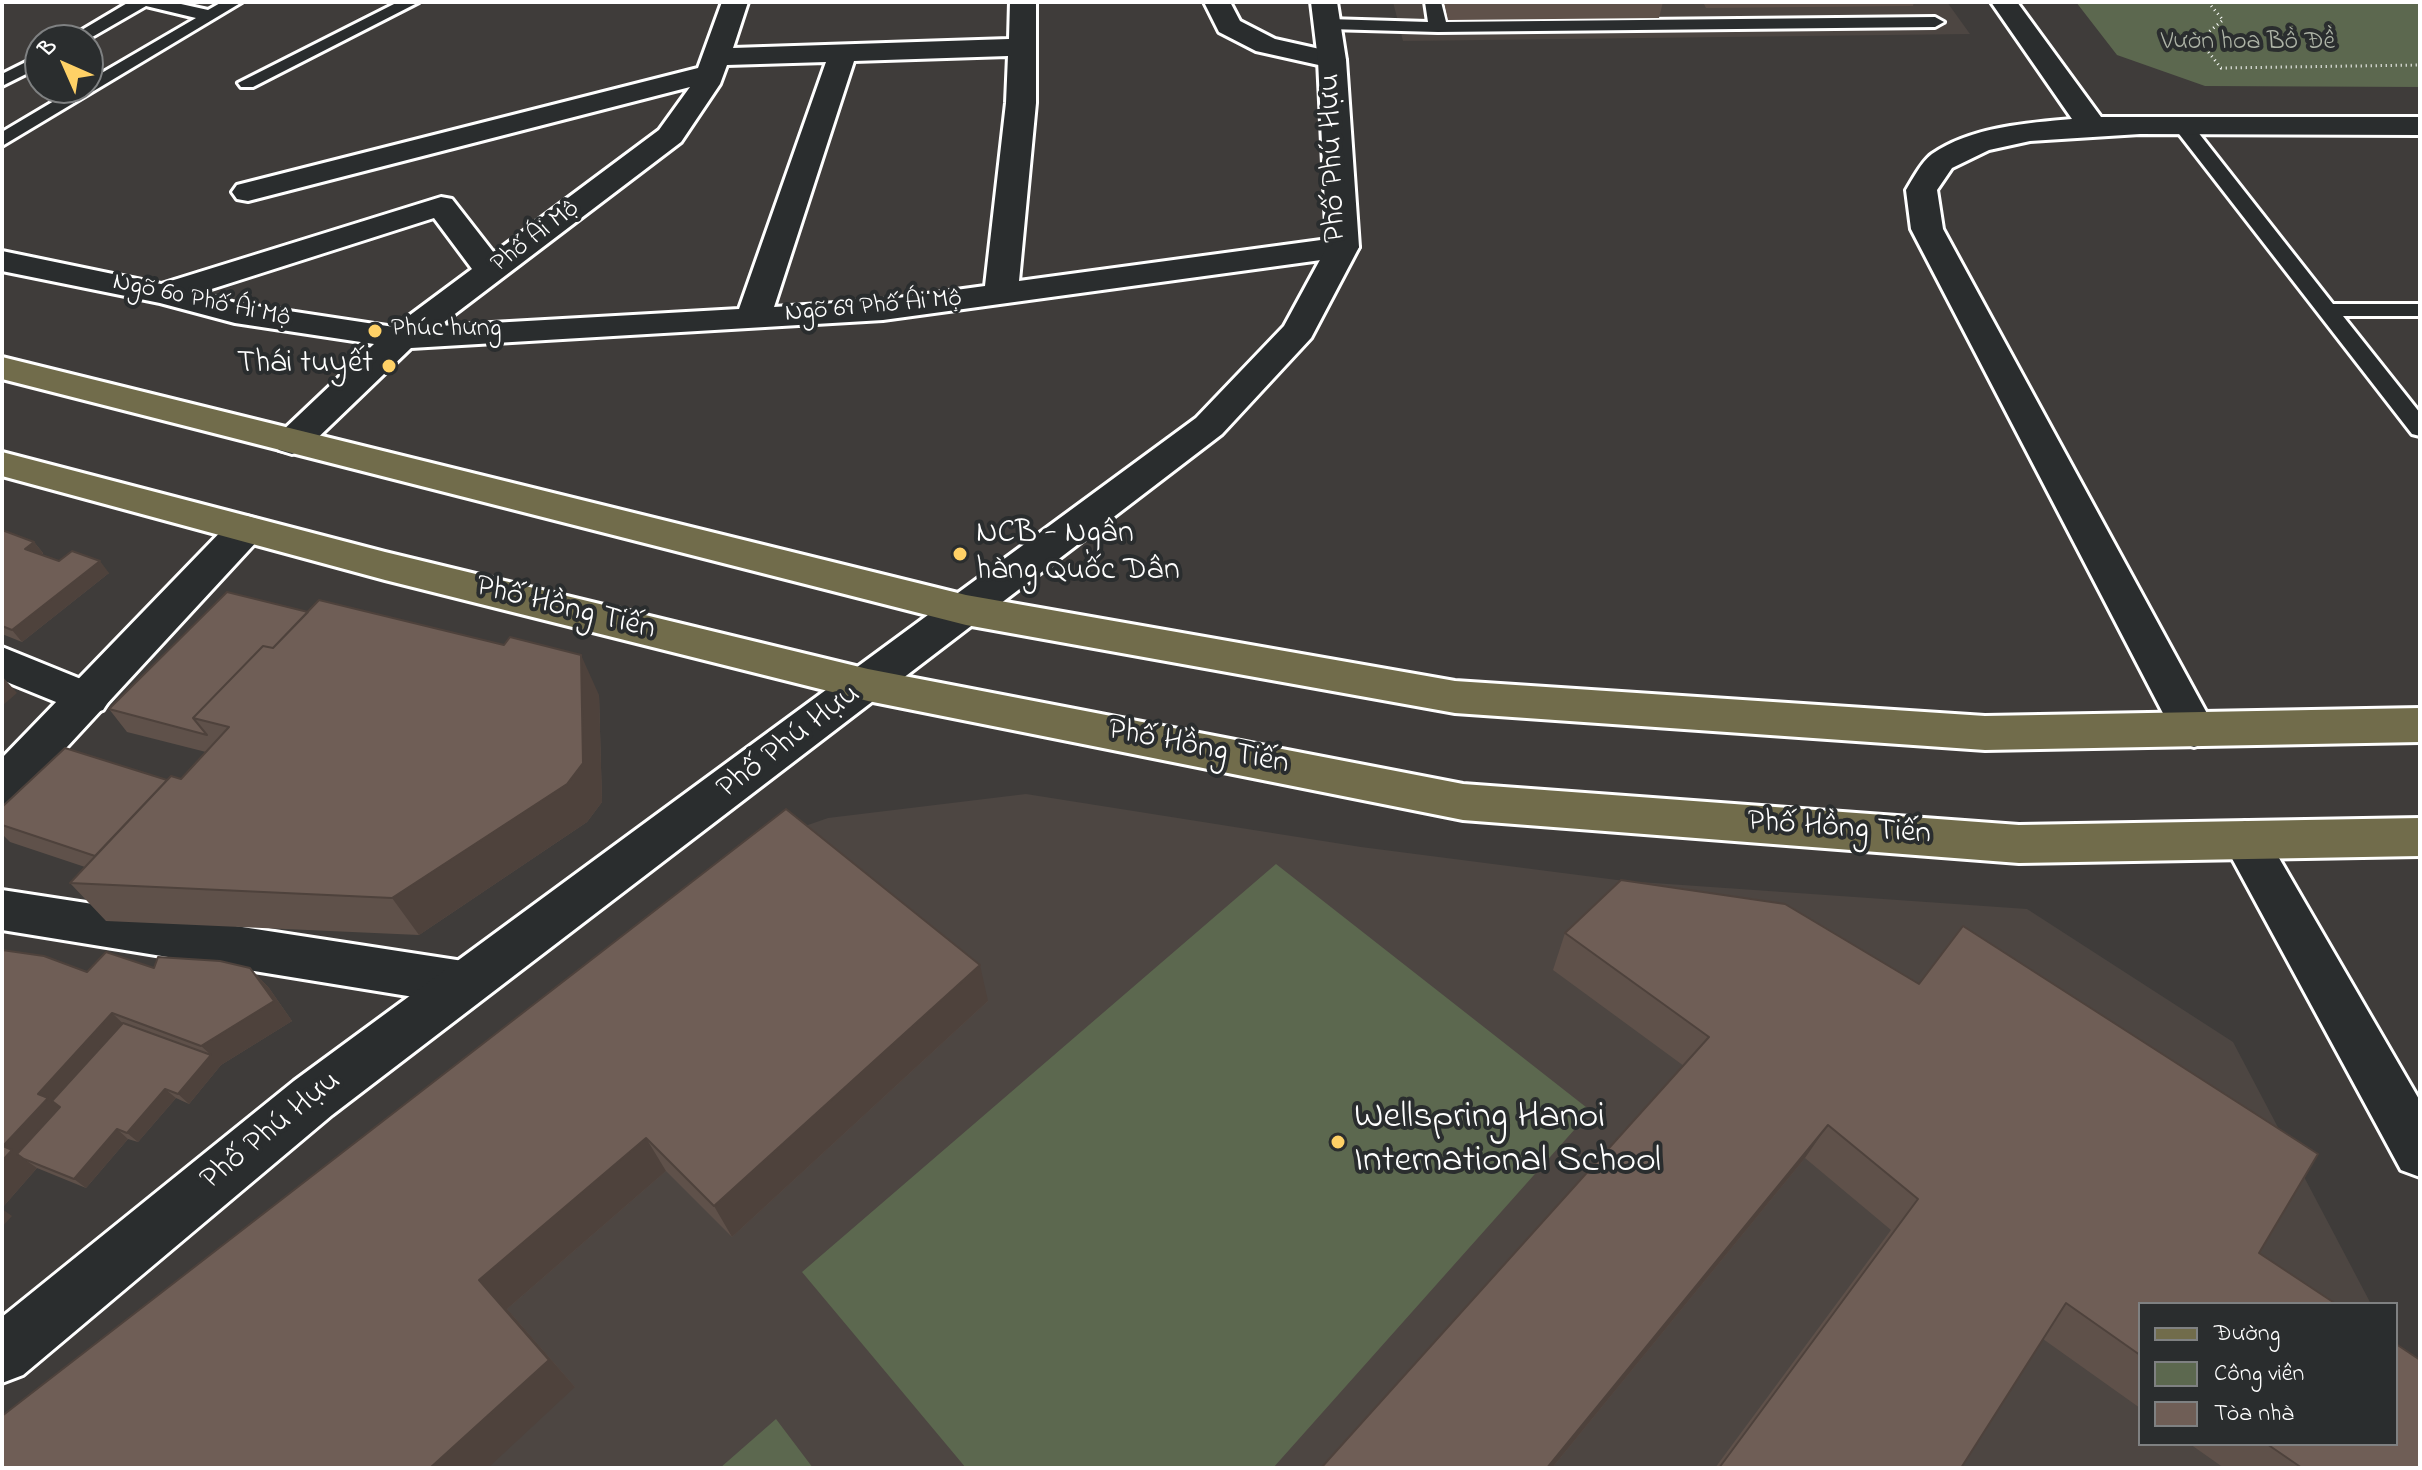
<!DOCTYPE html>
<html>
<head>
<meta charset="utf-8">
<style>
	body { margin:0 }
	#map { position:relative; width:2422px; height:1470px; overflow:hidden; background:#3f3c3a; font-family:"Indie Flower",sans-serif }
	canvas { display:block }
	.frame { position:absolute; inset:0; border:4px solid #fff; pointer-events:none }
	.legend { position:absolute; left:2138px; top:1302px; width:260px; height:144px; box-sizing:border-box; background:#2a2d2e; border:2px solid #7f8182; margin:0; padding:10px 14px; list-style:none; font-size:24px; color:#fff }
	.legend li { display:flex; align-items:center; gap:16px; height:40px }
	.legend b { width:40px; border:2px solid #7f8182 }
	.north { position:absolute; left:24px; top:24px; width:80px; height:80px; box-sizing:border-box; background:#2a2d2e; border:2px solid #7f8182; border-radius:50%; rotate:315deg; font-size:22px; font-weight:700; line-height:32px; text-align:center; color:#fff }
	.north::after { content:''; display:block; margin:auto; width:28px; height:36px; background:#ffd166; clip-path:polygon(50% 0,100% 100%,50% 72%,0 100%) }
</style>
</head>
<body>
<div id="map">
<canvas width="2422" height="1470"></canvas>
<div class="frame"></div>
<ul class="legend">
<li><b style="height:10px;background:#716c4b"></b>Đường</li>
<li><b style="height:22px;background:#5c684f"></b>Công viên</li>
<li><b style="height:22px;background:#6f5e56"></b>Tòa nhà</li>
</ul>
<div class="north">B</div>
</div>
<script>
const g = document.querySelector('canvas').getContext('2d');
g.lineJoin = 'round';
function fill(path, color) {
  g.fillStyle = color;
  g.fill(path, 'evenodd');
}
function strokePath(path, color, width, dash) {
  g.strokeStyle = color;
  g.lineWidth = width;
  g.lineCap = dash ? 'butt' : 'round';
  g.setLineDash(dash || []);
  g.stroke(path);
}
function label(font, color, halo, rows, align = 'center') {
  g.font = font + ' "Indie Flower",sans-serif';
  g.lineWidth = 8;
  g.setLineDash([]);
  g.textBaseline = 'middle';
  g.strokeStyle = halo;
  g.fillStyle = color;
  for (const [text, x, y, turn = 0] of rows) {
    g.save();
    g.translate(x, y);
    g.rotate((+turn || 0) * Math.PI / 180);
    g.textAlign = isNaN(turn) ? turn : align;
    if (halo) g.strokeText(text, 0, 0);
    g.fillText(text, 0, 0);
    g.restore();
  }
}
fill(new Path2D(`
	M1393,2H1947L1970,34L1403,41Z
	M1026,794L1361,847L1625,881L2027,909L2233,1042L2371,1304H2140V1444H2396V1343L2420,1377V1468H2L785,833L828,818Z`), '#4d4642');
fill(new Path2D(`
	M2076,2H2420V87L2205,86L2117,55Z
	M1276,864L1591,1111L1273,1468H966L802,1272Z
	M776,1419L813,1468H720Z`), '#5c684f');
const service = new Path2D(`
	M129,2H172L208,10L222,2H242L2,146V132L76,88H88V81L196,18L146,6L87,40H65Z
	M398,2H419L253,87H241L238,83Z
	M1425,2H1441L1446,22L1935,17L1944,22L1935,27L1438,32L1328,29L1319,24L1328,19L1428,22Z
	M40,55V67L2,86V74Z
	M2183,120L2190,122L2333,304H2420V316H2343L2420,413V436L2412,434L2176,130L2174,126L2176,122Z`);
const minor = new Path2D(`
	M722,2H748L733,48L1009,39L1010,2H1036V103L1019,281L1343,237L1354,240L1359,247L1354,254L1343,257L883,320L411,348L305,450L292,454L279,450L273,442L279,434L374,344L235,323L160,303L2,271V251L161,284L441,197L452,199L494,253L659,130L690,87L248,201L237,199L232,192L237,185L698,68ZM1008,56L1006,103L985,286L883,300L774,307L854,61ZM826,62L739,309L439,326L681,142L720,84L727,65ZM434,218L472,269L394,327L236,303L199,293Z
	M1204,2H1230L1240,21L1275,39L1342,54L1346,60L1342,66L1332,68L1256,51L1219,32Z
	M2,647L103,688L110,699L103,710L88,715L2,680Z
	M2,890L463,961L481,968L488,983L481,998L463,1005L2,930Z`);
const tertiary = new Path2D(`
	M1311,2H1337L1346,60L1359,247L1311,338L1222,434L332,1115L23,1375L2,1383V1317L294,1081L1196,418L1284,326L1327,247L1318,60Z
	M1991,2H2017L2101,117H2420V135L2140,134L2030,141L1989,150L1952,168L1937,190L1943,229L2216,730L2210,742L2194,747L2178,742L1911,229L1906,190C1913,179 1921,162 1932,154C1971,127 2027,123 2072,119Z
	M246,516L260,520L266,529L260,538L18,800L2,805V758L232,520Z
	M2245,821L2261,827L2420,1101V1177L2401,1170L2222,840L2229,827Z`);
const primary = new Path2D(`
	M2,357L966,595L1455,681L1985,716L2420,708V742L1985,750L1455,713L966,625L2,379Z
	M2,452L385,552L868,669L1463,784L2019,825L2420,818V856L2019,863L1463,820L868,701L385,580L2,476Z`);
strokePath(service, '#fff', 6);
strokePath(minor, '#fff', 6);
strokePath(tertiary, '#fff', 6);
strokePath(primary, '#fff', 6);
strokePath(new Path2D(`
	M2208,2L2223,20L2199,40L2221,68L2420,65`), '#fff', 3, [1, 4]);
fill(service, '#2a2d2e');
fill(minor, '#2a2d2e');
fill(tertiary, '#2a2d2e');
fill(primary, '#716c4b');
fill(new Path2D(`
	M1444,2H1663L1659,18L1448,20Z
	M1703,2H1914L1913,6L1706,8Z
	M2,530L34,542L43,553L42,555L59,561L109,573L22,642L2,634Z
	M599,695L602,802L587,822L419,935L106,921L70,883L85,867L10,842L2,834V807L181,779L206,752L127,732L109,709Z
	M786,809L988,1001L732,1237L666,1171L507,1309L575,1387L2,1468Z
	M1565,933L2140,1304V1408L2043,1339L1961,1468H1715L1891,1230L1805,1158L1552,1468H1321L1684,1066L1553,970Z
	M154,968H250L269,988L292,1021L221,1065L189,1104L176,1098L138,1142L128,1139L86,1188L37,1168L2,1208L87,972Z
	M2190,1444H2396L2420,1468H2224Z`), '#5f514a');
fill(new Path2D(`
	M34,542L43,553L34,560L25,549Z
	M100,561L109,573L22,642L12,630Z
	M581,655L599,695L602,802L587,822L419,935L392,898Z
	M2,676L17,693L2,706Z
	M980,965L988,1001L732,1237L714,1206Z
	M250,968L269,988L292,1021L221,1065L189,1104L178,1094L211,1055L201,1046Z
	M112,1013L133,1033L24,1159L37,1168L2,1208V1161L3,1146L38,1094Z
	M165,1089L176,1098L138,1142L127,1133Z
	M1828,1125L1805,1158L1552,1468H1547Z
	M117,1129L128,1139L86,1188L74,1179Z
	M646,1138L666,1171L507,1309L575,1387L488,1468H430L479,1280Z
	M2,1209L12,1216L2,1227Z`), '#4e423c');
const building = new Path2D(`
	M2,530L34,542L25,549L59,561L72,551L100,561L12,630L2,626Z
	M227,592L308,612L273,648L263,646L193,718L207,735L109,709Z
	M319,600L504,645L510,637L581,655L583,763L567,784L392,898L70,883L171,776L181,779L229,727L193,718L263,646L273,648Z
	M65,748L167,780L95,856L2,825V807Z
	M786,809L980,965L714,1206L646,1138L479,1280L549,1360L430,1468H2V1416Z
	M1621,880L1785,904L1919,984L1963,926L2318,1154L2259,1253L2336,1304H2140V1355L2066,1303L1961,1468H1719L1918,1199L1828,1125L1547,1468H1321L1709,1037L1565,933Z
	M2,950L44,956L87,972L106,952L154,968L158,957L220,961L250,968L274,1001L201,1046L112,1013L38,1094L48,1098L3,1146L12,1150L2,1161Z
	M123,1023L211,1055L178,1094L165,1089L127,1133L117,1129L74,1179L24,1159L17,1154L60,1107L52,1101Z
	M2396,1344L2420,1360V1468H2302L2267,1444H2396Z`);
fill(building, '#6f5e56');
strokePath(building, '#4e423c', 2);
for (const [x, y, r, color] of [
	[375,331,8,"#ffd166"],
	[389,366,8,"#ffd166"],
	[960,554,8,"#ffd166"],
	[1338,1142,8,"#ffd166"]
]) {
  const dot = new Path2D();
  dot.arc(x, y, r, 0, 2 * Math.PI);
  g.fillStyle = color;
  g.fill(dot);
  strokePath(dot, '#2a2d2e', 3);
}
label('26px', '#aeb4a7', '#2a2d2e', [
	["Vườn hoa Bồ Đề",2248,44]
]);
label('26px', '#fff', '#2a2d2e', [
	["Phố Ái Mộ",536,238,-37],
	["Ngõ 60 Phố Ái Mộ",201,302,12],
	["Ngõ 69 Phố Ái Mộ",873,308,-5]
]);
label('26px', '#fff', '#2a2d2e', [
	["Phúc hưng",391,331]
], 'left');
label('32px', '#fff', '#2a2d2e', [
	["Phố Phú Hựu",1335,158,-92],
	["Phố Hồng Tiến",565,610,14],
	["Phố Phú Hựu",790,743,-37],
	["Phố Hồng Tiến",1198,749,11],
	["Phố Hồng Tiến",1839,830,4],
	["Phố Phú Hựu",272,1132,-39]
]);
label('32px', '#fff', '#2a2d2e', [
	["Thái tuyết",373,366],
	["NCB - Ngân",976,536,"left"],
	["hàng Quốc Dân",976,573,"left"]
], 'right');
label('38px', '#fff', '#2a2d2e', [
	["Wellspring Hanoi",1354,1120],
	["International School",1354,1164]
], 'left');
</script>
</body>
</html>
